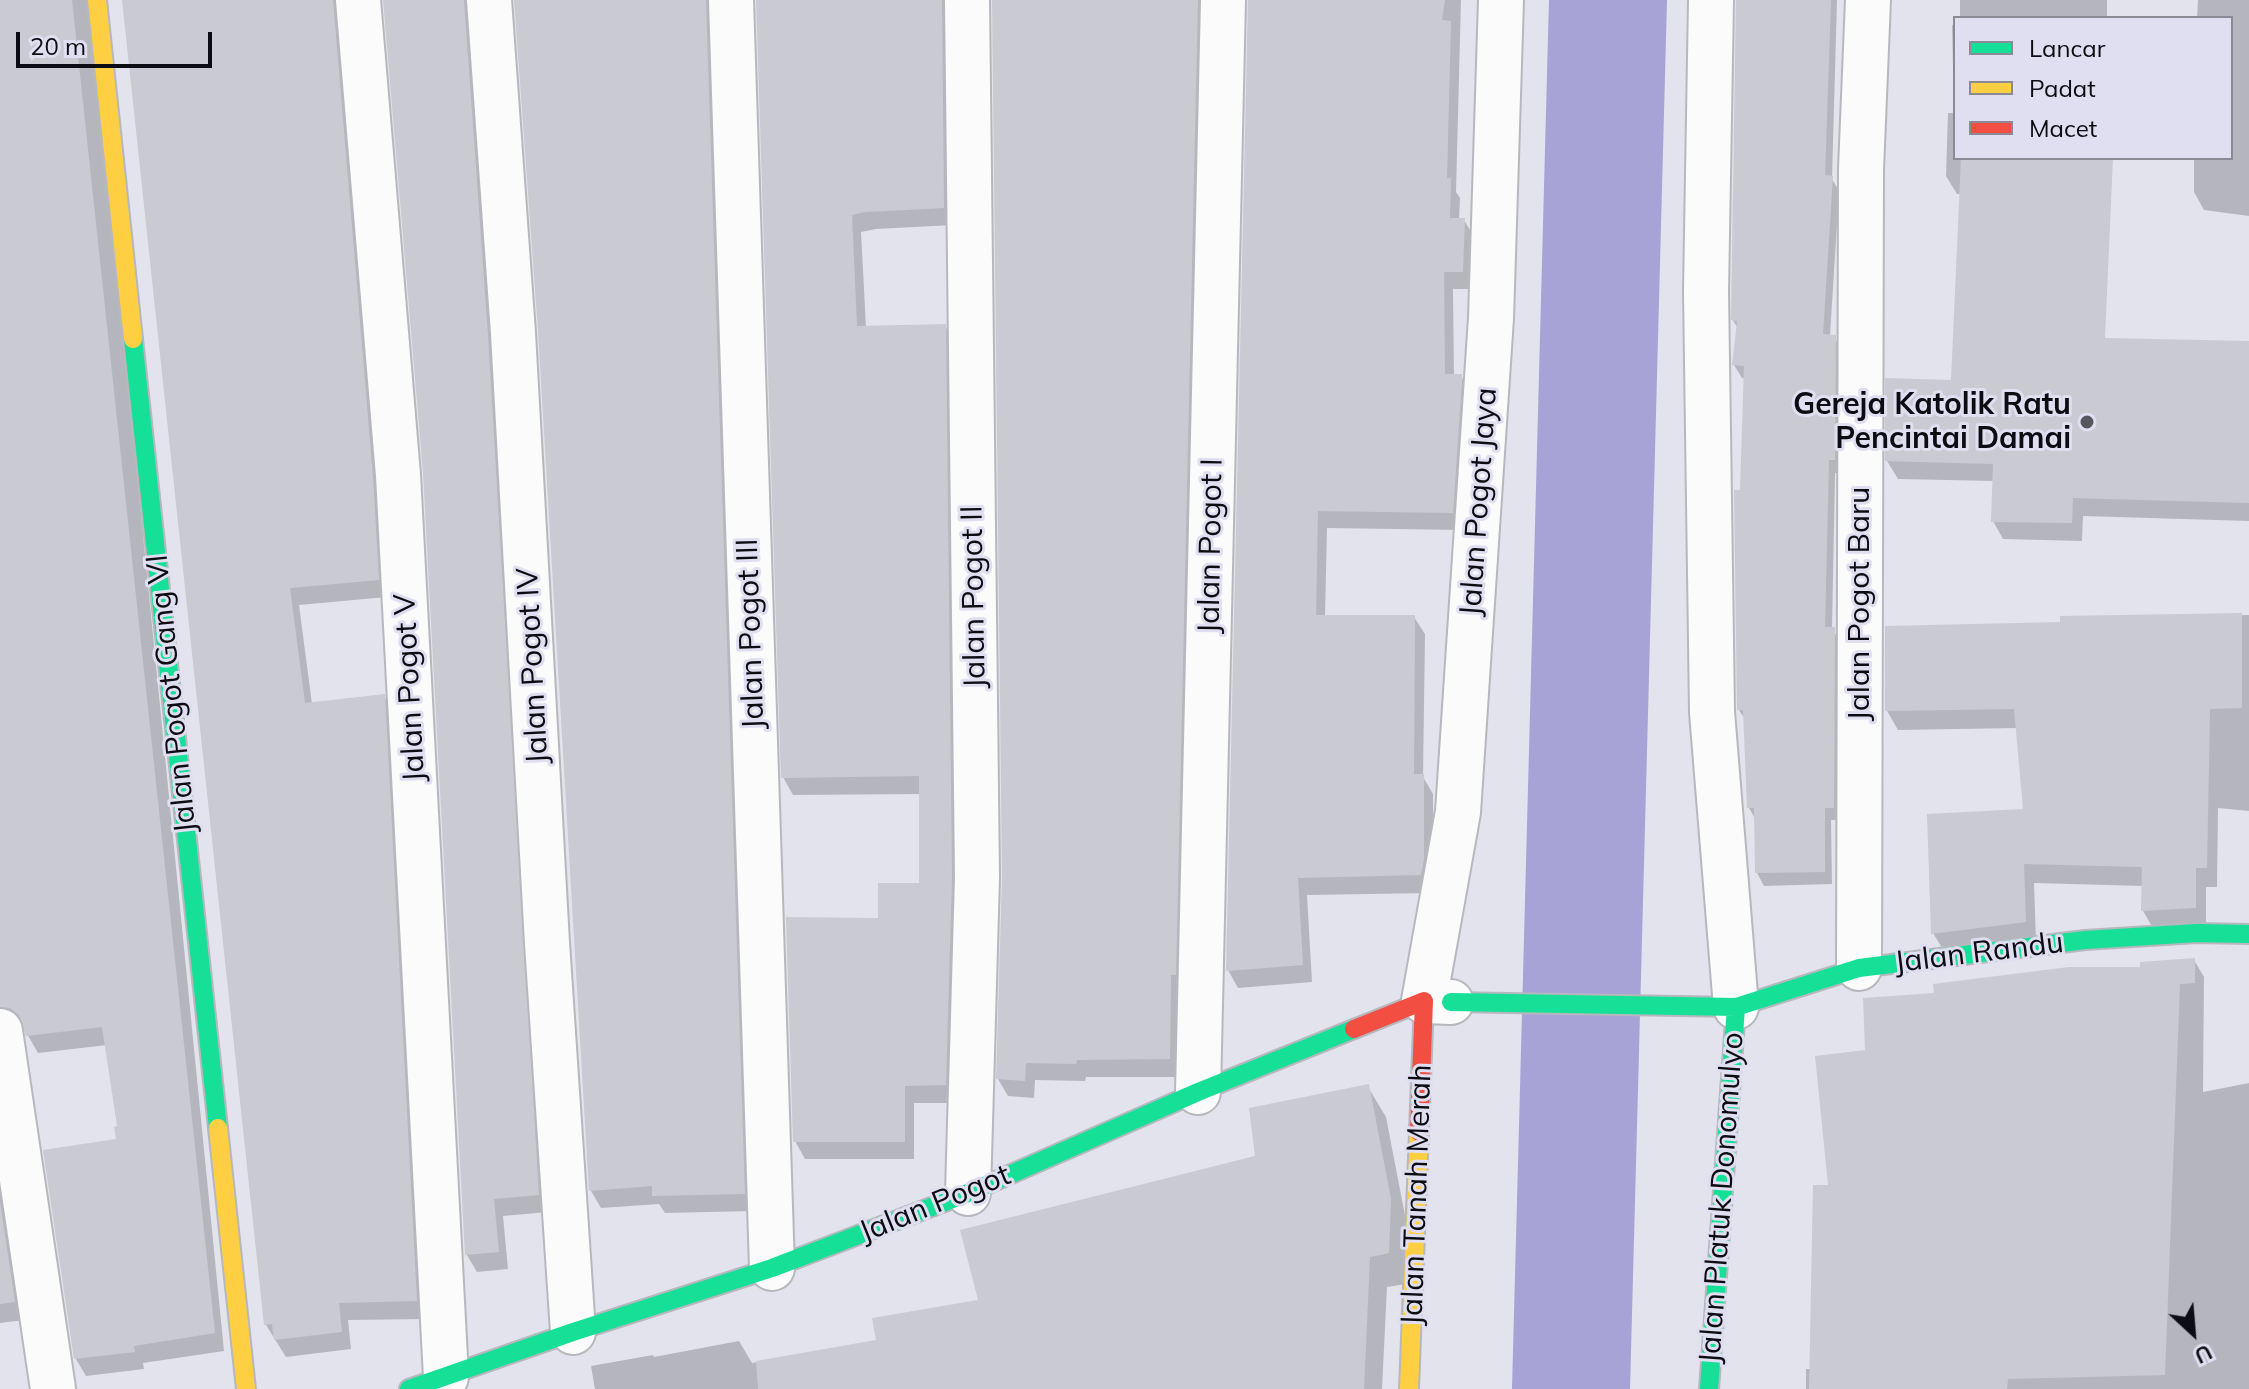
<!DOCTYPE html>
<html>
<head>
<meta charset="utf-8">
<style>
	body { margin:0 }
	#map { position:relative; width:2249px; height:1389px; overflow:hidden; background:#e3e3ed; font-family:Mulish,sans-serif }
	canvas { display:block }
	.legend { position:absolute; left:1953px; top:16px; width:280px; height:144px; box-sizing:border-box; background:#dfdff1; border:2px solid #8b8b98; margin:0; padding:10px 14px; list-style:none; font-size:24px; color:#0c0c12 }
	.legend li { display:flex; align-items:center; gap:16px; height:40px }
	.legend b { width:40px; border:2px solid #8b8b98 }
	.north { position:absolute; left:2153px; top:1293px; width:80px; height:80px; -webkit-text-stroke:6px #dfdff1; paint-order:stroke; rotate:154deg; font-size:22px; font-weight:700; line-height:32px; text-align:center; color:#0c0c12 }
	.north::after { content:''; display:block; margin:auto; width:28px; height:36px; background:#0c0c12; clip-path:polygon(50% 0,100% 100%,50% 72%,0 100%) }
	.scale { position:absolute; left:16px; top:32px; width:196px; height:36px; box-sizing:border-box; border:4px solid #0c0c12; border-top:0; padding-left:10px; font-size:24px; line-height:28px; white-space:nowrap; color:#0c0c12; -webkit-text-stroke:6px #dfdff1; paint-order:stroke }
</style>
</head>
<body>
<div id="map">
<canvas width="2249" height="1389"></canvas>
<ul class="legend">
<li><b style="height:10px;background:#16e098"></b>Lancar</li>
<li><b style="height:10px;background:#ffcf43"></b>Padat</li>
<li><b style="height:10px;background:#f24e42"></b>Macet</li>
</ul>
<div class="north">U</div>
<div class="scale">20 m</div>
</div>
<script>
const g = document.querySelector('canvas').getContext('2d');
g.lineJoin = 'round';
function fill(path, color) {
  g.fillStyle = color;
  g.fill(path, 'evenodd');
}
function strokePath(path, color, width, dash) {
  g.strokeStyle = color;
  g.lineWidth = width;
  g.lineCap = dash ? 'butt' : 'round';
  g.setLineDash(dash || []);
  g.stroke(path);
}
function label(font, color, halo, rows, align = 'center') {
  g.font = font + ' Mulish,sans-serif';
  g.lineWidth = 6;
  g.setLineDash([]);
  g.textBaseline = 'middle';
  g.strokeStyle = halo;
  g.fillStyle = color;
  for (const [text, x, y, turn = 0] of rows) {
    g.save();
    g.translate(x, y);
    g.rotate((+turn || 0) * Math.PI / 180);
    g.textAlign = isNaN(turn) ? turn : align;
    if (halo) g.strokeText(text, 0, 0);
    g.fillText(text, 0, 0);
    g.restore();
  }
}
fill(new Path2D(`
	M0,0H90L224,1351L143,1363L144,1369L86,1376L76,1359L118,1141L119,1128L107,1045L38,1053L22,1025L8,1023L0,1027Z
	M124,0H351L387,597L299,605L312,704L384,696L394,714L426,1319L348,1320L351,1349L286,1357L266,1325Z
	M385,0H482L548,1212L503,1216L508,1269L477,1272L467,1255L425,473Z
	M516,0H724L754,1211L665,1213L659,1204L601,1208L591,1191L540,331Z
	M758,0H944L952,15L953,225L876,229L861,232L866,327L945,326L955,343V1103H914V1159H805L795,1141L880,920L921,885V794L793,795L783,777Z
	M994,0H1216L1179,1077H1086L1085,1081L1035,1080L1034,1098L1008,1096L998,1079L1004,877Z
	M1250,0H1461L1456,192L1460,198L1459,220H1464L1474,237L1472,289H1453L1454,376H1461L1471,394L1462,530L1327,528L1325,617H1414L1425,634L1423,777L1433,794V878L1431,893L1307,895L1312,982L1238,988L1228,970Z
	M1738,0H1837L1832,179L1839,191L1830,336L1834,337L1842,350V473H1835L1832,629L1841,642V820H1831L1832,884L1764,886L1757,873L1756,820L1749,808L1746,721L1739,710L1745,378H1742L1734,365L1738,329L1733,320Z
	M1960,0H2107V18H1960Z
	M2198,0H2249V216L2204,210L2194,192V158H2231V18H2197Z
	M1952,25H1955V158H2106L2104,347L2249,343V521L2083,516L2082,541L2003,539L1993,521L1994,481L1898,479L1887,461L1953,382L1961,194H1957L1946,176L1948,113H1954Z
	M2249,615V811L2218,808L2217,887H2206V927L2154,930L2143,911V886L2034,883L2036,941L1945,953L1933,933L2025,811L2018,728L1898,730L1887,711L2062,624V618Z
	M2194,960L2204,977L2203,1092L2249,1083V1389H1806V1369H1812L1830,1187L1867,1052L1936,995Z
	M1368,1087L1386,1117L1408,1231L1406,1284L1387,1287L1382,1389H595L591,1366L653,1355L654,1357L739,1341L752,1363L878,1342L980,1302L1257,1158Z
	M0,1160L24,1320L0,1323Z`), '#0003');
strokePath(new Path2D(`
	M1571,1389L1608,0`), '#a7a3d7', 118);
fill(new Path2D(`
	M0,0H72L215,1333L134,1346L135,1352L74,1359L43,1150L116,1139L114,1127L117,1126L102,1027L26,1036L19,1015L10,1008L0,1007Z
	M122,0H333L373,477L379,580L290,588L305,703L385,694L417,1301L339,1303L342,1332L274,1340L272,1324L264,1325Z
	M383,0H464L488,335L539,1195L494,1199L499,1252L465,1255L423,473Z
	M514,0H706L745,1194L652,1196V1186L589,1191L538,331Z
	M756,0H942L944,208L865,212L852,215L857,326L946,324L952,877L946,1085L905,1086V1142H793L786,917L878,918V883H919V776L781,778Z
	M992,0H1198L1176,975H1171L1170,1059L1077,1060L1076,1064L1026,1063L1025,1081L996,1079L1002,877Z
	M1248,0H1445L1442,20L1451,21L1447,178H1451L1450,218H1465L1463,272H1444L1445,374H1462V381L1453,513L1318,511L1316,615H1415L1414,774H1424V859L1421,875L1298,878L1303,965L1226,971Z
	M1736,0H1831L1825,175L1833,176L1823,334L1836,335L1835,460H1829L1825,627H1835L1834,808H1825V872L1755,873L1754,808H1747L1743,710H1737L1734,490H1740L1744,366L1732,365L1737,321L1731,320Z
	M1961,158H2113L2105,338L2249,341V503L2073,498L2072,523L1991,522L1993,464L1885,461V378L1951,380Z
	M2242,613V708L2210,709L2207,868H2196V908L2141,911L2142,867L2024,864L2026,922L1931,934L1927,814L2023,809L2014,709L1885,711V626L2060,622V616Z
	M2195,958V983L2180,984L2165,1375L2008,1379L2007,1389H1809L1813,1185H1828L1815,1056L1865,1050L1863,998L1934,993L1933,984L2069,967H2140V962Z
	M1369,1084L1391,1199L1389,1253L1370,1257L1364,1389H758L756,1361L876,1340L872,1318L978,1300L960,1230L1255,1156L1249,1108Z
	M0,1202L15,1302L0,1304Z`), '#cacad2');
const street = new Path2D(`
	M358,0L398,475L446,1377
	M489,0L513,333L547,943L573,1332
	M731,0L772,1268
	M967,0L977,877L968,1193
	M1711,0L1706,291L1712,712L1736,1007
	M1859,968L1861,169L1868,0
	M1451,1002L1424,1001L1458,812L1491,318L1501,0
	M0,1031L53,1389
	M1198,1092L1223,0`);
const fast = new Path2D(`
	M133,339L218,1128
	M1451,1002L1736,1007L1859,968L2085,940L2197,933L2249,934
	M409,1389L573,1332L772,1268L968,1193L1198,1092L1354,1029
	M1709,1389L1736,1007`);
const slow = new Path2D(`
	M97,0L133,339
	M218,1128L246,1389
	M1409,1389L1419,1132`);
const jam = new Path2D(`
	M1354,1029L1424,1001L1419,1132`);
strokePath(street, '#b7b7be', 48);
strokePath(fast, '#b7b7be', 22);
strokePath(slow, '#b7b7be', 22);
strokePath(jam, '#b7b7be', 22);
strokePath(street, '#fbfbfc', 44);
strokePath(fast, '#16e098', 18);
strokePath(slow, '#ffcf43', 18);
strokePath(jam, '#f24e42', 18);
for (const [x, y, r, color] of [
	[2087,422,8,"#57575f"]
]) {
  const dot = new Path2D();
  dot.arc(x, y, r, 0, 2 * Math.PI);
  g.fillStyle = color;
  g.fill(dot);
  strokePath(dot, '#dfdff1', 3);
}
label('bold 30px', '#0c0c12', '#dfdff1', [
	["Gereja Katolik Ratu",2071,405],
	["Pencintai Damai",2071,439]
], 'right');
label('30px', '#0c0c12', '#dfdff1', [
	["Jalan Pogot Jaya",1479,502,-86],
	["Jalan Pogot I",1211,546,-89],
	["Jalan Pogot II",974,597,-91],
	["Jalan Pogot Baru",1860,604,-90],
	["Jalan Pogot III",751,634,-92],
	["Jalan Pogot IV",533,666,-93],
	["Jalan Pogot V",410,688,-93],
	["Jalan Pogot Gang VI",172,694,-96],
	["Jalan Randu",1979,953,-7],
	["Jalan Tanah Merah",1417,1195,-88],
	["Jalan Platuk Donomulyo",1722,1198,-86],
	["Jalan Pogot",935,1204,-22]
]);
</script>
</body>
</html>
